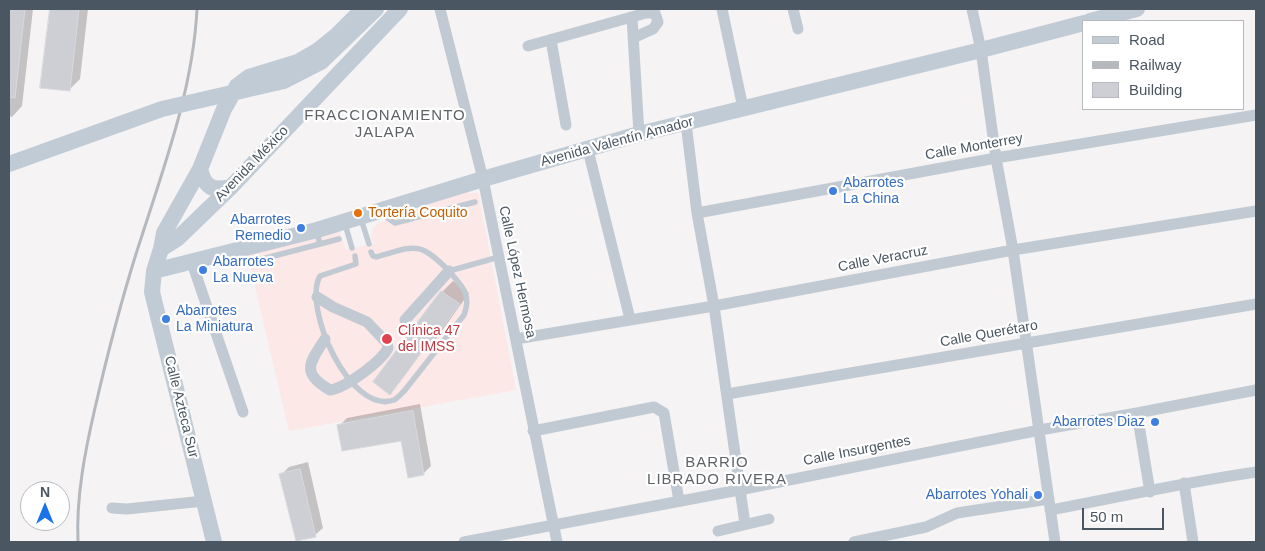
<!DOCTYPE html>
<html>
<head>
<meta charset="utf-8">
<style>
	body { margin:0 }
	#map { position:relative; width:1265px; height:551px; overflow:hidden; background:#f5f3f3; font-family:Arial,sans-serif }
	canvas { display:block }
	.frame { position:absolute; inset:0; border:10px solid #4a5661; pointer-events:none }
	.legend { position:absolute; left:1082px; top:20px; width:162px; height:90px; box-sizing:border-box; background:#fff; border:1px solid #b7bbc0; margin:0; padding:6px 9px; list-style:none; font-size:15px; color:#4a5661 }
	.legend li { display:flex; align-items:center; gap:10px; height:25px }
	.legend b { width:25px; border:1px solid #b7bbc0 }
	.north { position:absolute; left:20px; top:481px; width:50px; height:50px; box-sizing:border-box; background:#fff; border:1px solid #b7bbc0; border-radius:50%; rotate:0deg; font-size:14px; font-weight:700; line-height:20px; text-align:center; color:#4a5661 }
	.north::after { content:''; display:block; margin:auto; width:18px; height:22px; background:#1a73e8; clip-path:polygon(50% 0,100% 100%,50% 72%,0 100%) }
	.scale { position:absolute; left:1082px; top:508px; width:82px; height:22px; box-sizing:border-box; border:2px solid #4a5661; border-top:0; padding-left:6px; font-size:15px; line-height:18px; white-space:nowrap; color:#4a5661; -webkit-text-stroke:4px #fff; paint-order:stroke }
</style>
</head>
<body>
<div id="map">
<canvas width="1265" height="551"></canvas>
<div class="frame"></div>
<ul class="legend">
<li><b style="height:6px;background:#c1cbd6"></b>Road</li>
<li><b style="height:6px;background:#b5b8bd"></b>Railway</li>
<li><b style="height:14px;background:#cdcfd5"></b>Building</li>
</ul>
<div class="north">N</div>
<div class="scale">50 m</div>
</div>
<script>
const g = document.querySelector('canvas').getContext('2d');
g.lineJoin = 'round';
function fill(path, color) {
  g.fillStyle = color;
  g.fill(path, 'evenodd');
}
function strokePath(path, color, width, dash) {
  g.strokeStyle = color;
  g.lineWidth = width;
  g.lineCap = dash ? 'butt' : 'round';
  g.setLineDash(dash || []);
  g.stroke(path);
}
function label(font, color, halo, rows, align = 'center') {
  g.font = font + ' Arial,sans-serif';
  g.lineWidth = 4.5;
  g.setLineDash([]);
  g.textBaseline = 'middle';
  g.strokeStyle = halo;
  g.fillStyle = color;
  for (const [text, x, y, turn = 0] of rows) {
    g.save();
    g.translate(x, y);
    g.rotate((+turn || 0) * Math.PI / 180);
    g.textAlign = isNaN(turn) ? turn : align;
    if (halo) g.strokeText(text, 0, 0);
    g.fillText(text, 0, 0);
    g.restore();
  }
}
fill(new Path2D(`
	M470,189L469,194L478,192L516,390L289,431L251,269L245,253L337,225L346,250L374,243L371,238L373,228L380,222L384,221L391,215Z`), '#fce8e6');
fill(new Path2D(`
	M9,9H33L22,106L12,117L9,116Z
	M51,9H88L80,79L69,90L42,87Z
	M453,281L469,293L436,339L424,349L400,382L390,393L442,292Z
	M420,404L431,466L423,474L402,439L339,426L347,418Z
	M308,462L323,528L315,535L281,475L289,467Z`), '#0003');
const building = new Path2D(`
	M9,9H25L15,98L9,97Z
	M50,9H79L70,91L40,88Z
	M441,291L460,304L425,351L423,350L390,395L373,382Z
	M413,411L424,475L408,478L401,441L342,451L337,425Z
	M300,469L316,537L296,541L279,474Z`);
fill(building, '#cdcfd5');
strokePath(building, '#d7d9de', 1);
strokePath(new Path2D(`
	M382,214L395,223L475,202
	M361,219L369,244
	M345,224L352,248
	M320,244L339,239
	M371,252L373,256L376,257C416,246 418,240 449,271
	M355,256L356,264L320,276C302,307 350,416 394,400C398,398 402,393 405,390L464,315C472,295 462,286 449,271L499,257
	M262,259L320,244L317,233`), '#c1cad2', 5.5);
strokePath(new Path2D(`
	M440,9L483,179L557,542
	M722,9L743,108
	M793,9L798,29
	M972,9L981,50L996,158L1013,250L1055,542
	M632,18L639,134
	M551,40L566,125
	M528,46L646,13H655L658,22L653,29L633,38
	M686,123L697,213L714,306L745,524
	M588,150L630,319
	M697,213L996,158L1256,115
	M192,263L243,412
	M317,297L333,307L367,322L387,343L388,348C381,362 345,388 330,390C300,373 310,362 325,339
	M405,320L449,271
	M516,339L714,306L1013,250L1256,211
	M727,394L1256,304
	M1137,413L1150,492
	M533,431L654,407L664,413L679,501
	M1184,483L1193,542
	M112,508L127,509L204,501
	M1050,510C1119,497 1187,482 1256,472
	M718,531L769,519
	M464,542L739,490L1040,430L1137,413L1256,390
	M854,542L926,527L957,513L1049,499`), '#c1cad2', 11);
strokePath(new Path2D(`
	M1090,21L1137,9
	M200,169C205,188 212,191 231,187
	M161,249L177,239L231,187L400,9
	M154,271L317,230L483,179L639,134L981,50L1084,23
	M214,542L152,292L154,271L161,249L164,233L200,169L224,109L237,86L249,77L298,62L317,51L337,35L363,9`), '#c1cbd6', 16);
strokePath(new Path2D(`
	M78,542C76,497 85,451 95,408C107,356 120,305 136,254C161,175 193,92 197,9`), '#b5b8bd', 3);
strokePath(new Path2D(`
	M9,164L162,109L284,81L321,62L376,9`), '#c1cbd6', 16);
for (const [x, y, r, color] of [
	[833,191,5,"#3f7fe0"],
	[358,213,5,"#e8710a"],
	[301,228,5,"#3f7fe0"],
	[203,270,5,"#3f7fe0"],
	[166,319,5,"#3f7fe0"],
	[387,339,6,"#e0444e"],
	[1155,422,5,"#3f7fe0"],
	[1038,495,5,"#3f7fe0"]
]) {
  const dot = new Path2D();
  dot.arc(x, y, r, 0, 2 * Math.PI);
  g.fillStyle = color;
  g.fill(dot);
  strokePath(dot, '#fff', 2);
}
label('14px', '#4a5661', '#fff', [
	["Avenida Valentín Amador",617,142,-15],
	["Calle Monterrey",974,147,-10],
	["Avenida México",252,164,-46],
	["Calle Veracruz",883,259,-11],
	["Calle López Hermosa",517,272,78],
	["Calle Querétaro",989,334,-10],
	["Calle Azteca Sur",181,407,76],
	["Calle Insurgentes",857,451,-11]
]);
label('14px', '#366cbe', '#fff', [
	["Abarrotes",843,183],
	["La China",843,199],
	["Abarrotes",291,220,"right"],
	["Remedio",291,236,"right"],
	["Abarrotes",213,262],
	["La Nueva",213,278],
	["Abarrotes",176,311],
	["La Miniatura",176,327],
	["Abarrotes Diaz",1145,422,"right"],
	["Abarrotes Yohali",1028,495,"right"]
], 'left');
label('14px', '#c56008', '#fff', [
	["Tortería Coquito",368,213]
], 'left');
label('14px', '#be3a42', '#fff', [
	["Clínica 47",398,331],
	["del IMSS",398,347]
], 'left');
g.letterSpacing = '1px';
label('15px', '#5f6368', '#fff', [
	["FRACCIONAMIENTO",385,116],
	["JALAPA",385,133],
	["BARRIO",717,463],
	["LIBRADO RIVERA",717,480]
]);
g.letterSpacing = '0px';
</script>
</body>
</html>
